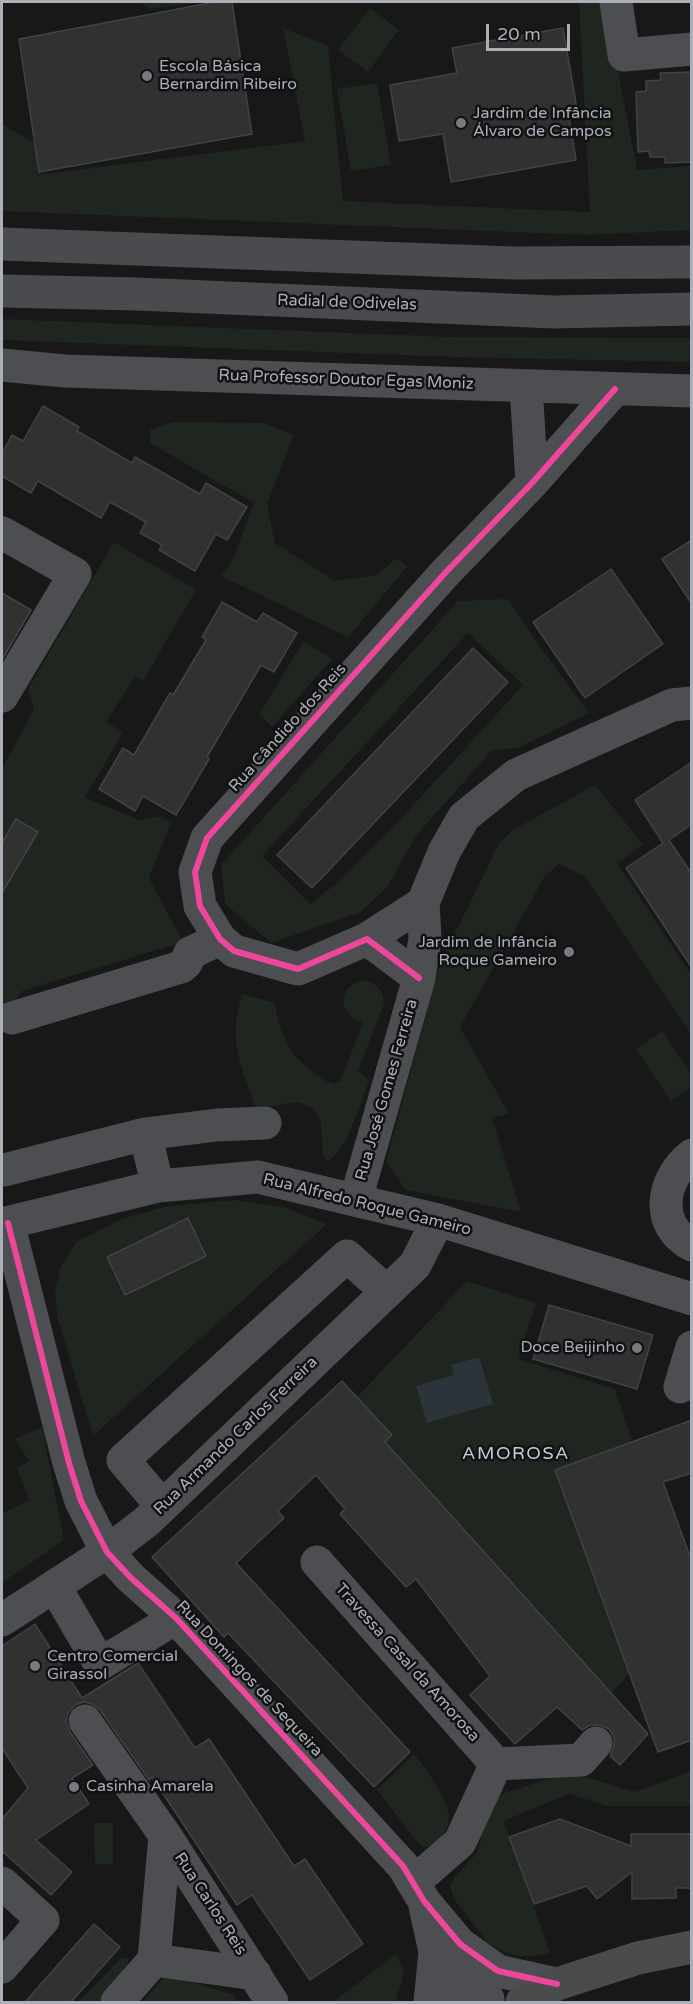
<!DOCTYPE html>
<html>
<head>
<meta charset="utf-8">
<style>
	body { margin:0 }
	#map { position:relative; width:693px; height:2004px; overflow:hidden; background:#181818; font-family:"Varela Round",sans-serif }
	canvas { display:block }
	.frame { position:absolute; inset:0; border:3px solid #aaafb8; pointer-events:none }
	.scale { position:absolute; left:486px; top:24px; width:84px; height:27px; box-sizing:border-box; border:3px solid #aaafb8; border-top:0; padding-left:8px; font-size:18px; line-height:21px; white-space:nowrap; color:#aaafb8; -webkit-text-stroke:4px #121214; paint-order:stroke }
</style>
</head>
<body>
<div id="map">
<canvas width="693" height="2004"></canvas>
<div class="frame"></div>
<div class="scale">20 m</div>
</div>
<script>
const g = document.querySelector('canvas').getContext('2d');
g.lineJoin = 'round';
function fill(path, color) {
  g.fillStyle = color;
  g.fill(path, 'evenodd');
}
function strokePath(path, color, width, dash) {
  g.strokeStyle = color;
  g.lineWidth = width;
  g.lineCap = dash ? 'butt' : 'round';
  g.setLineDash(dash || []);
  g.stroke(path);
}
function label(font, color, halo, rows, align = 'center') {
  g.font = font + ' "Varela Round",sans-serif';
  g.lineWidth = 5;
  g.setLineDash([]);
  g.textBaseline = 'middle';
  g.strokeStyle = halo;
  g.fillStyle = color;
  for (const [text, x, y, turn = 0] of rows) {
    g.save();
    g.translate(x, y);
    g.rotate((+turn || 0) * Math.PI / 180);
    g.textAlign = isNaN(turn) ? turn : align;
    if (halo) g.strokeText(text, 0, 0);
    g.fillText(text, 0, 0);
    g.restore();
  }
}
fill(new Path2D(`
	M139,2H202L150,9Z
	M579,2H605L637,170L691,166V230L586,235L2,211V124L35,143L39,172L44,174L305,141L283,28L328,46L343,201L590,212Z
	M370,8L399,30L368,72L338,50Z
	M377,83L391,165L351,171L337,89Z
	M2,319L451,337L691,338V362L453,357L2,340Z
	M173,422L264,423L294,435L267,504L275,543L335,581L377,575L397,558L407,567L348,637L221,576L232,562L254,503L150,443V430Z
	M114,542L196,590L143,681L135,677L106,722L123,732L85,798L140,820L161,816L171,823L149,878L183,942L22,991L2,1017V769L34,709L28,689Z
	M508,599L543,651L589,713L518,748L492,750L415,837L388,886L361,912L271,943L225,904L221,865L458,601ZM468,633L523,685L397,823L341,880L310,904L262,856Z
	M304,641L332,659L272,727L259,714Z
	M595,785L643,844L618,864L691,975V1034L585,877L559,864L545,876L460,1027L509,1114L492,1117L521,1212L406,1190L386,1162L439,966L499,843L513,830Z
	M362,980C377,983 383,989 384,1004L358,1071L369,1081C362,1099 345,1156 328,1160L323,1156L321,1122L313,1108L299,1102L256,1108C246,1080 233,1052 236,1022C237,1013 240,1003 242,994L275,1003C279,1031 289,1056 314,1073C321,1078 326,1082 335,1084L341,1080L363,1022C337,1015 337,988 362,980Z
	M662,1031L691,1074V1087L671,1101L636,1049Z
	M234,1200L284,1207L327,1224L93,1436L57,1316L55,1291L60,1269L76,1242L121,1219L168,1206Z
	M467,1281L536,1303L518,1359L615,1389L632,1441L555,1470L629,1674L580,1728L559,1705L593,1673L385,1442L392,1435L357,1397Z
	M42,1427L64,1540L2,1583V1514L29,1500L17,1468L29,1461L15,1439Z
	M414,1754C425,1768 449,1800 449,1817C449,1823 446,1830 443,1835C437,1843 432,1846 423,1847L419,1844L377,1790Z
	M691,1771V1806H608L569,1794L504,1821L550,1953C527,1959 509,1957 488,1943L454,1899L450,1885L454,1878L477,1853L493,1797L570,1772L635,1792Z
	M94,1823H113V1864H95Z
	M396,1954L404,1972L396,2002H333Z
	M129,1957L126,1973L98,2002H78L120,1959Z
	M167,1974L234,1995L238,2002H142Z`), '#1f251f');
fill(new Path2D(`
	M479,1357L493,1404L427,1423L416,1386L454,1375L451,1365Z`), '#2c333a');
const building = new Path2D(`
	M215,2H232L252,134L39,172L19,39Z
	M563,28L577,109L568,111L576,160L451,182L443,134L399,141L390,85L457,73L452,48Z
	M692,72V162L665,163V157H650L649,151L638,152L636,92L646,91V81L661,80L660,73Z
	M43,406L79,427L77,431L132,463L135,457L200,494L206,483L247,507L227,540L216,534L195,571L159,550L162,545L140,533L146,522L110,502L101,518L38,481L31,493L2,476V454L12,435L23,441Z
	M692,540V604L662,559Z
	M611,569L663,644L585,698L533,622Z
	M2,593L31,610L2,660Z
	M222,602L257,622L263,613L297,633L274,672L261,665L207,757L209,759L176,815L143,796L135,811L99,789L123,748L134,755L170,693L173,695L206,640L202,637Z
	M473,648L508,682L312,888L277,855Z
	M692,762V824L669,840L692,874V968L626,868L663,843L635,800Z
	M16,819L38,832L2,893V843Z
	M188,1218L206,1256L125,1295L107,1257Z
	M549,1305L653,1335L637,1389L533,1359Z
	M342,1381L392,1435L385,1442L648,1734L620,1765L610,1756L614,1746V1738L609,1729L599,1725H590L582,1730L557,1707L515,1744L470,1695L490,1676L416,1579L406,1587L340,1514L345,1509L316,1475L278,1511L284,1518L236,1563L410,1752L374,1787L228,1633L224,1637L152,1557Z
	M692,1420V1473L663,1482L692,1562V1740L658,1752L555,1470Z
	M35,1624L82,1698L138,1663L195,1748L209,1739L294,1866L305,1859L363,1944L310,1980L252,1895L237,1905L152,1777L149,1780L100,1710L92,1704L84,1702L75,1705L68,1713L66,1722L70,1732L93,1765L72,1778L89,1804L36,1840L72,1872L51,1895L2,1851V1819L28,1788L2,1748V1646Z
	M560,1819L631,1846V1834H692V1888H676V1898L632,1899V1872L597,1899L587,1886L534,1904L509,1837Z
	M94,1924L120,1947L71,2002H25Z`);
fill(building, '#313132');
strokePath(building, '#414244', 1.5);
strokePath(new Path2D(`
	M616,2L624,55L692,49
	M2,365L65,371L692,391
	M526,386L532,483
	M2,533L75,574L2,696
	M367,939L423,903
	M419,978L367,939L298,969L234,951L220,939L200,906L195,872L207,838L446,572L532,483L615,389
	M12,1018L181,967L186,963L190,953L220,939
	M145,1134L217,1125L265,1123
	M692,1155C662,1178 653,1225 692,1245
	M4,1170L145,1134L158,1186
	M356,1199L419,978L425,938L423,903L444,852L464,817L516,775L672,705L692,703
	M8,1223L69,1463L81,1501L107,1552L131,1578L176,1618L403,1866L424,1901L460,1944L498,1971L557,1984
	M2,1224L158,1186L258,1177L438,1220L692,1299
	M680,1387L692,1347
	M162,1506L123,1460L347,1256L387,1292
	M317,1562L496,1764
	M55,1587L100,1664L176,1618
	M2,1620L107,1552L147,1521L415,1265L438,1220
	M85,1721L165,1835L272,2002
	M2,1883L43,1920L2,1967
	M413,1883L460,1842L496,1764L581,1760L596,1743
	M425,1906L435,1952L430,2002
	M463,1948L488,1999L487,2002
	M435,1952L449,1982L467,2002
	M154,1960L255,1974
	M117,2002L154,1960L165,1835`), '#4d4e51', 33);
strokePath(new Path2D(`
	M522,2002L557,1984L638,1958L692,1947`), '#4a4b4d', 33);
strokePath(new Path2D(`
	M2,244L513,263L692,262
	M2,291L137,294L554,312L692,309`), '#4a4b4e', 33);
strokePath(new Path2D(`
	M419,978L367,939L298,969L234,951L220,939L200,906L195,872L207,838L446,572L532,483L615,389
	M8,1223L69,1463L81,1501L107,1552L131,1578L176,1618L403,1866L424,1901L460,1944L498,1971L557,1984`), '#ed469a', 6);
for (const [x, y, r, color] of [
	[147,76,6,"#777a80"],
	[461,123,6,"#777a80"],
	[569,952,6,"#777a80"],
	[637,1348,6,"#777a80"],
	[35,1666,6,"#777a80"],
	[74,1787,6,"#777a80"]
]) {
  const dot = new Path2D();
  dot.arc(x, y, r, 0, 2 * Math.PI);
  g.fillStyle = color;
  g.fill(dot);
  strokePath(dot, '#121214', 2);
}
label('16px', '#aaafb8', '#121214', [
	["Escola Básica",159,67],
	["Bernardim Ribeiro",159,85],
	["Jardim de Infância",473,114],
	["Álvaro de Campos",473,132],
	["Jardim de Infância",557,943,"right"],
	["Roque Gameiro",557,961,"right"],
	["Doce Beijinho",625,1348,"right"],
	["Centro Comercial",47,1657],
	["Girassol",47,1675],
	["Casinha Amarela",86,1787]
], 'left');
label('16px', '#aaafb8', '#121214', [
	["Radial de Odivelas",347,303,2],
	["Rua Professor Doutor Egas Moniz",346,380,2],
	["Rua Cândido dos Reis",288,728,-48],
	["Rua José Gomes Ferreira",387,1090,-74],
	["Rua Alfredo Roque Gameiro",367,1205,14],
	["Rua Armando Carlos Ferreira",236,1436,-44],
	["Travessa Casal da Amorosa",407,1663,48],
	["Rua Domingos de Sequeira",249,1679,47],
	["Rua Carlos Reis",210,1904,57]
]);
g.letterSpacing = '1.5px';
label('18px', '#cbced5', '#121214', [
	["AMOROSA",516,1454]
]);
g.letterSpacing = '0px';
</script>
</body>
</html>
